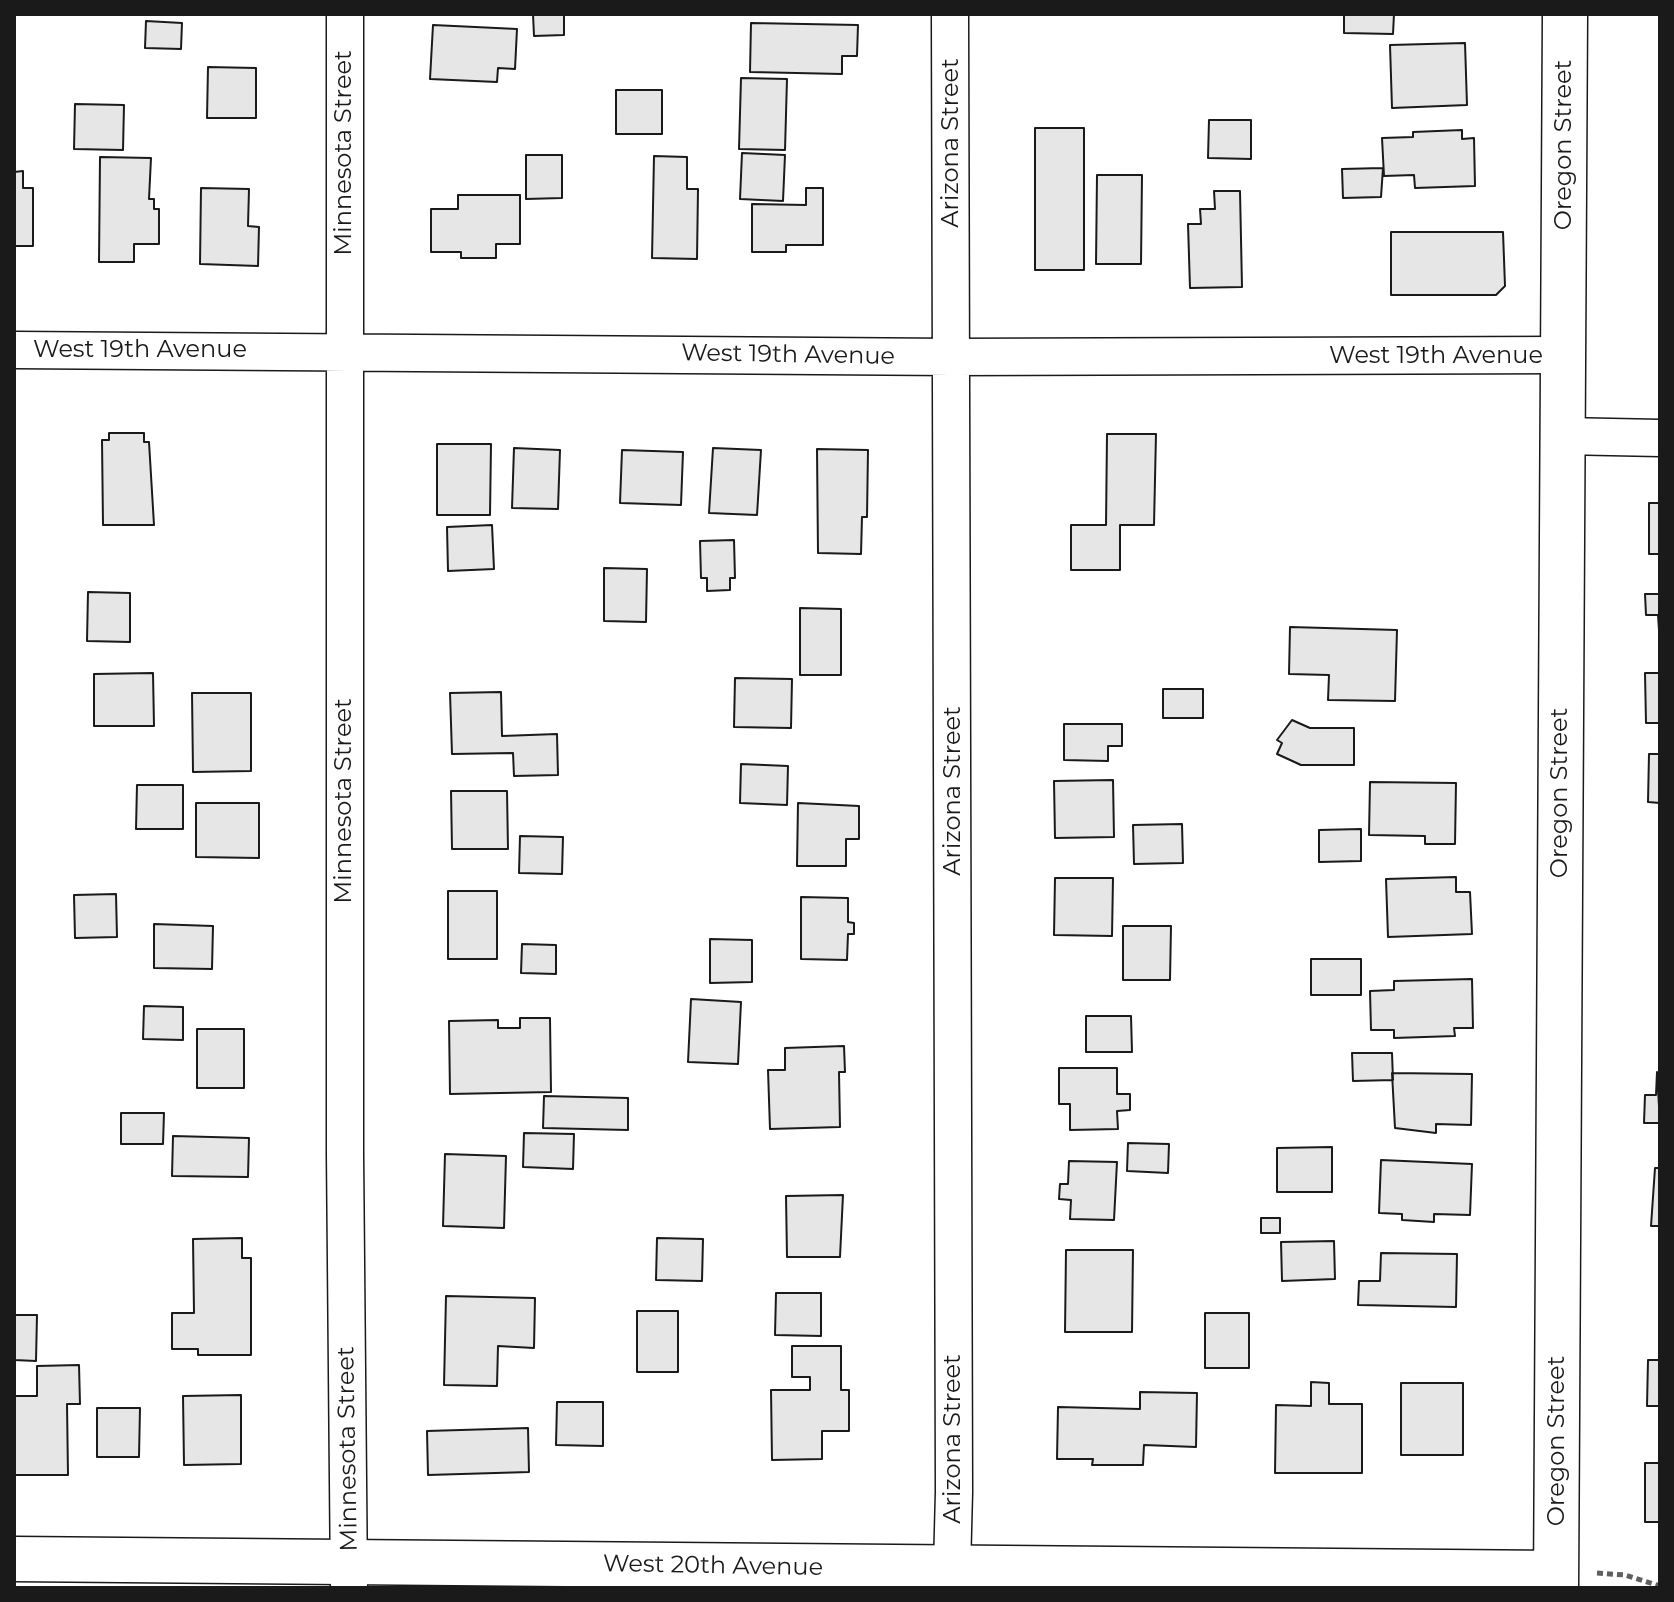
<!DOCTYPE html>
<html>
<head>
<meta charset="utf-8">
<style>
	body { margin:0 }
	#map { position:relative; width:1674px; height:1602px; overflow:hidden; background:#fff; font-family:Montserrat,sans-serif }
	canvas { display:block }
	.frame { position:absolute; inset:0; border:16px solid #1a1a1a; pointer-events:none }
</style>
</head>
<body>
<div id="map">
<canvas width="1674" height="1602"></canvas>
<div class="frame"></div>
</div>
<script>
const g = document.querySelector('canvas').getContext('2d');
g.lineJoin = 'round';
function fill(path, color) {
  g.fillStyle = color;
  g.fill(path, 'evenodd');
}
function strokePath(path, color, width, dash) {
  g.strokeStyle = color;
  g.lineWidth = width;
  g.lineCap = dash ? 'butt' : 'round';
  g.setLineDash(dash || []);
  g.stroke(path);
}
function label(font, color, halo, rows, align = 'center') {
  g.font = font + ' Montserrat,sans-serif';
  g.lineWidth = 6;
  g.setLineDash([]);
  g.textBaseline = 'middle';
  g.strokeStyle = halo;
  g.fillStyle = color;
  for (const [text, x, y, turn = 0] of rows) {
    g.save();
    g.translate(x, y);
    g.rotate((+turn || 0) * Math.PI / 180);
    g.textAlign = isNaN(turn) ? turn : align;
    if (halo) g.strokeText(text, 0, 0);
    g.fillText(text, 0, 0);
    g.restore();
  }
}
const building = new Path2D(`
	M533,14H564V35L534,36Z
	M1344,14H1394L1393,34L1344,33Z
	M146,21L182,23L181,49L145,48Z
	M751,23L858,25L857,56H842V74L750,72Z
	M433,25L517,29L515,69L498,68L497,82L430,79Z
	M1465,43L1467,105L1392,108L1390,45Z
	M208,67L256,68V118H207Z
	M741,78L787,79L785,150L739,149Z
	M616,90H662V134H616Z
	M75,104L124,105L123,150L74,149Z
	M1209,120H1251V159L1208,158Z
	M1035,128H1084V270H1035Z
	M1462,130V139L1474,138L1475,186L1415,188L1414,175L1384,176L1382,138L1413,137V132Z
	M742,153L785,155L783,201L740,199Z
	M526,155H562V198L526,199Z
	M654,156L687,157V189H698L697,259L652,258Z
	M100,157L151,158L149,199H154V209H159V244H134V262H99Z
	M1383,168L1381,197L1343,198L1342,169Z
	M23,171V188H33V246H14V172Z
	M1097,175H1142L1141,264H1096Z
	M201,188L249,189L248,226L259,227L258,266L200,264Z
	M806,188H823V245H786V252H752V204L806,205Z
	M1214,191H1240L1242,287L1190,288L1188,224H1201L1200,209H1215Z
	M458,195H520V244H496V258H461V252H431V209H458Z
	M1391,232H1503L1505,286L1496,295H1391Z
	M109,433H144V442H149L154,525H103L102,440H109Z
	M1107,434H1156L1154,525H1120V570H1071V525H1106Z
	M437,444H491L490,515H437Z
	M514,448L560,450L558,509L512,508Z
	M713,448L761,450L757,515L709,513Z
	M817,449L868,450L867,517H862L861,554L818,553Z
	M622,450L683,452L681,505L620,503Z
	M1649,503H1660V554H1649Z
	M492,525L494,569L448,571L447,527Z
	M734,540L735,578H730V590L707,591V578H701L700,541Z
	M604,568L647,569L646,622L604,621Z
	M88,592L130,593V642L87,641Z
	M1645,594H1660V645L1658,615H1646Z
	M800,608L841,609V675H800Z
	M1290,627L1397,630L1395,701L1328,700L1329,675L1289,674Z
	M153,673L154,726H94V674Z
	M1645,673H1660V723H1646Z
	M735,678L792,679L791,728L734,727Z
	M1163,689H1203V718H1163Z
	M501,692L502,736L557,734L558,775L514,776L513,753L452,754L450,693Z
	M192,693H251V771L193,772Z
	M1292,720L1310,728H1354V765H1301L1277,754L1282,743L1277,740Z
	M1064,724H1122V746H1108V761L1064,760Z
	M1649,754H1660V803L1648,802Z
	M741,764L788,766L787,805L740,803Z
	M1113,780L1114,837L1055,838L1054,781Z
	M1370,782L1456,783L1455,844H1425V836L1369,835Z
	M137,785H183V829H136Z
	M451,791H507L508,849H452Z
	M196,803H259V858L196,857Z
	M798,803L859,806V839H846V866H797Z
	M1182,824L1183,863L1134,864L1133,825Z
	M1361,829V861L1319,862V830Z
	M520,836L563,837L562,874L519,873Z
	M1456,877V892H1470L1472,934L1388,937L1386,879Z
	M1055,878H1113L1112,936L1054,935Z
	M448,891H497V959H448Z
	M116,894L117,937L75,938L74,895Z
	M801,897L848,898V922L854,923V934H848L847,960L801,959Z
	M154,924L213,926L212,969L154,968Z
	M1123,926H1171L1170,980H1123Z
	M710,939L752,940V982L710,983Z
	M522,944L556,945V974L521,973Z
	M1311,959H1361V995H1311Z
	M1472,979L1473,1028H1454L1455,1036L1394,1038V1030H1371L1370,991L1394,990V981Z
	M691,999L741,1002L738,1064L688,1062Z
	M144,1006L183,1007V1040L143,1039Z
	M1086,1016H1131L1132,1052H1086Z
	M520,1018H550L551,1092L450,1094L449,1021L498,1020V1028H520Z
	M197,1029H244V1088H197Z
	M844,1046L845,1072H839L840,1127L770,1129L768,1070H785V1048Z
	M1352,1053H1392L1393,1080L1353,1081Z
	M1059,1068H1117V1094H1130V1110L1117,1111L1118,1129L1070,1130V1104H1059Z
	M1657,1072L1660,1123H1644L1645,1095H1656Z
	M1392,1073L1472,1074L1471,1125L1436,1124V1133L1395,1128Z
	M544,1096L628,1098V1130L543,1128Z
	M121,1113H164L163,1144H121Z
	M524,1133L574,1134L573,1169L523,1167Z
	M173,1136L249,1138L248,1177L172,1176Z
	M1128,1143L1169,1144L1168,1173L1127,1171Z
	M1332,1147V1192H1277V1148Z
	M445,1154L506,1156L504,1228L443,1226Z
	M1381,1160L1472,1164L1470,1215L1434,1214V1222L1402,1220V1214L1379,1213Z
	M1069,1161L1117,1162L1114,1220L1070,1219L1071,1200L1059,1199L1060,1184H1068Z
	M1655,1168H1660V1226H1651Z
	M843,1195L840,1257H787L786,1196Z
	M1261,1218H1280V1233H1261Z
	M242,1238V1258H251V1355H198V1349H172V1313H194L193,1239Z
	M657,1238L703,1239L702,1281L656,1280Z
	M1334,1241L1335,1279L1282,1281L1281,1242Z
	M1066,1250H1133L1132,1332H1065Z
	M1381,1253L1457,1254L1456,1307L1358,1305L1359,1281H1380Z
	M776,1293H821V1336L775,1335Z
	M446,1296L535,1298L534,1348L498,1346L497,1386L444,1385Z
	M637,1311H678V1372H637Z
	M1205,1313H1249V1368H1205Z
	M14,1315H37L36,1361L14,1360Z
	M792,1346H841V1390H849V1431H822V1459L772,1460L771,1390H810V1377H792Z
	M1648,1360H1660V1406H1647Z
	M79,1365L80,1404H67L68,1475H14V1396H37V1366Z
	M1311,1382L1329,1383V1404H1362V1473H1275L1276,1405L1311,1406Z
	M1401,1383H1463V1455H1401Z
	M1140,1392L1197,1393L1196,1447L1144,1445L1143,1465H1092L1093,1459H1057L1058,1407L1140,1409Z
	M241,1395V1464L184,1465L183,1396Z
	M557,1402H603V1446L556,1445Z
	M97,1408H140L139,1457H97Z
	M528,1428L529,1472L428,1475L427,1431Z
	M1645,1463H1660V1522H1645Z`);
fill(building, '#e6e6e6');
strokePath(building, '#1a1a1a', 2);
const street = new Path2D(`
	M345,14V1154L349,1588
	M950,14L954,1492L952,1568
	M14,350L952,357L1562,355
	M1562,436L1660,438`);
const secondary = new Path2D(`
	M14,1559L1556,1573
	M1556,1588L1565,14`);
strokePath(street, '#1a1a1a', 39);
strokePath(secondary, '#1a1a1a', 47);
strokePath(new Path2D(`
	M1597,1573L1625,1575L1660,1586`), '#5f5f5f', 5, [6, 4]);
strokePath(street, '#fff', 36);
strokePath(secondary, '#fff', 44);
label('24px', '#1a1a1a', '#fff', [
	["Arizona Street",951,143,-90],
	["Oregon Street",1564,145,-90],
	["Minnesota Street",344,153,-90],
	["West 19th Avenue",140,350],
	["West 19th Avenue",788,355,1],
	["West 19th Avenue",1436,356],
	["Arizona Street",953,791,-90],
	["Oregon Street",1560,793,-90],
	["Minnesota Street",344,801,-90],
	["Arizona Street",953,1439,-90],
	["Oregon Street",1557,1441,-90],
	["Minnesota Street",348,1449,-91],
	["West 20th Avenue",713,1566,1]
]);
</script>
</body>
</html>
